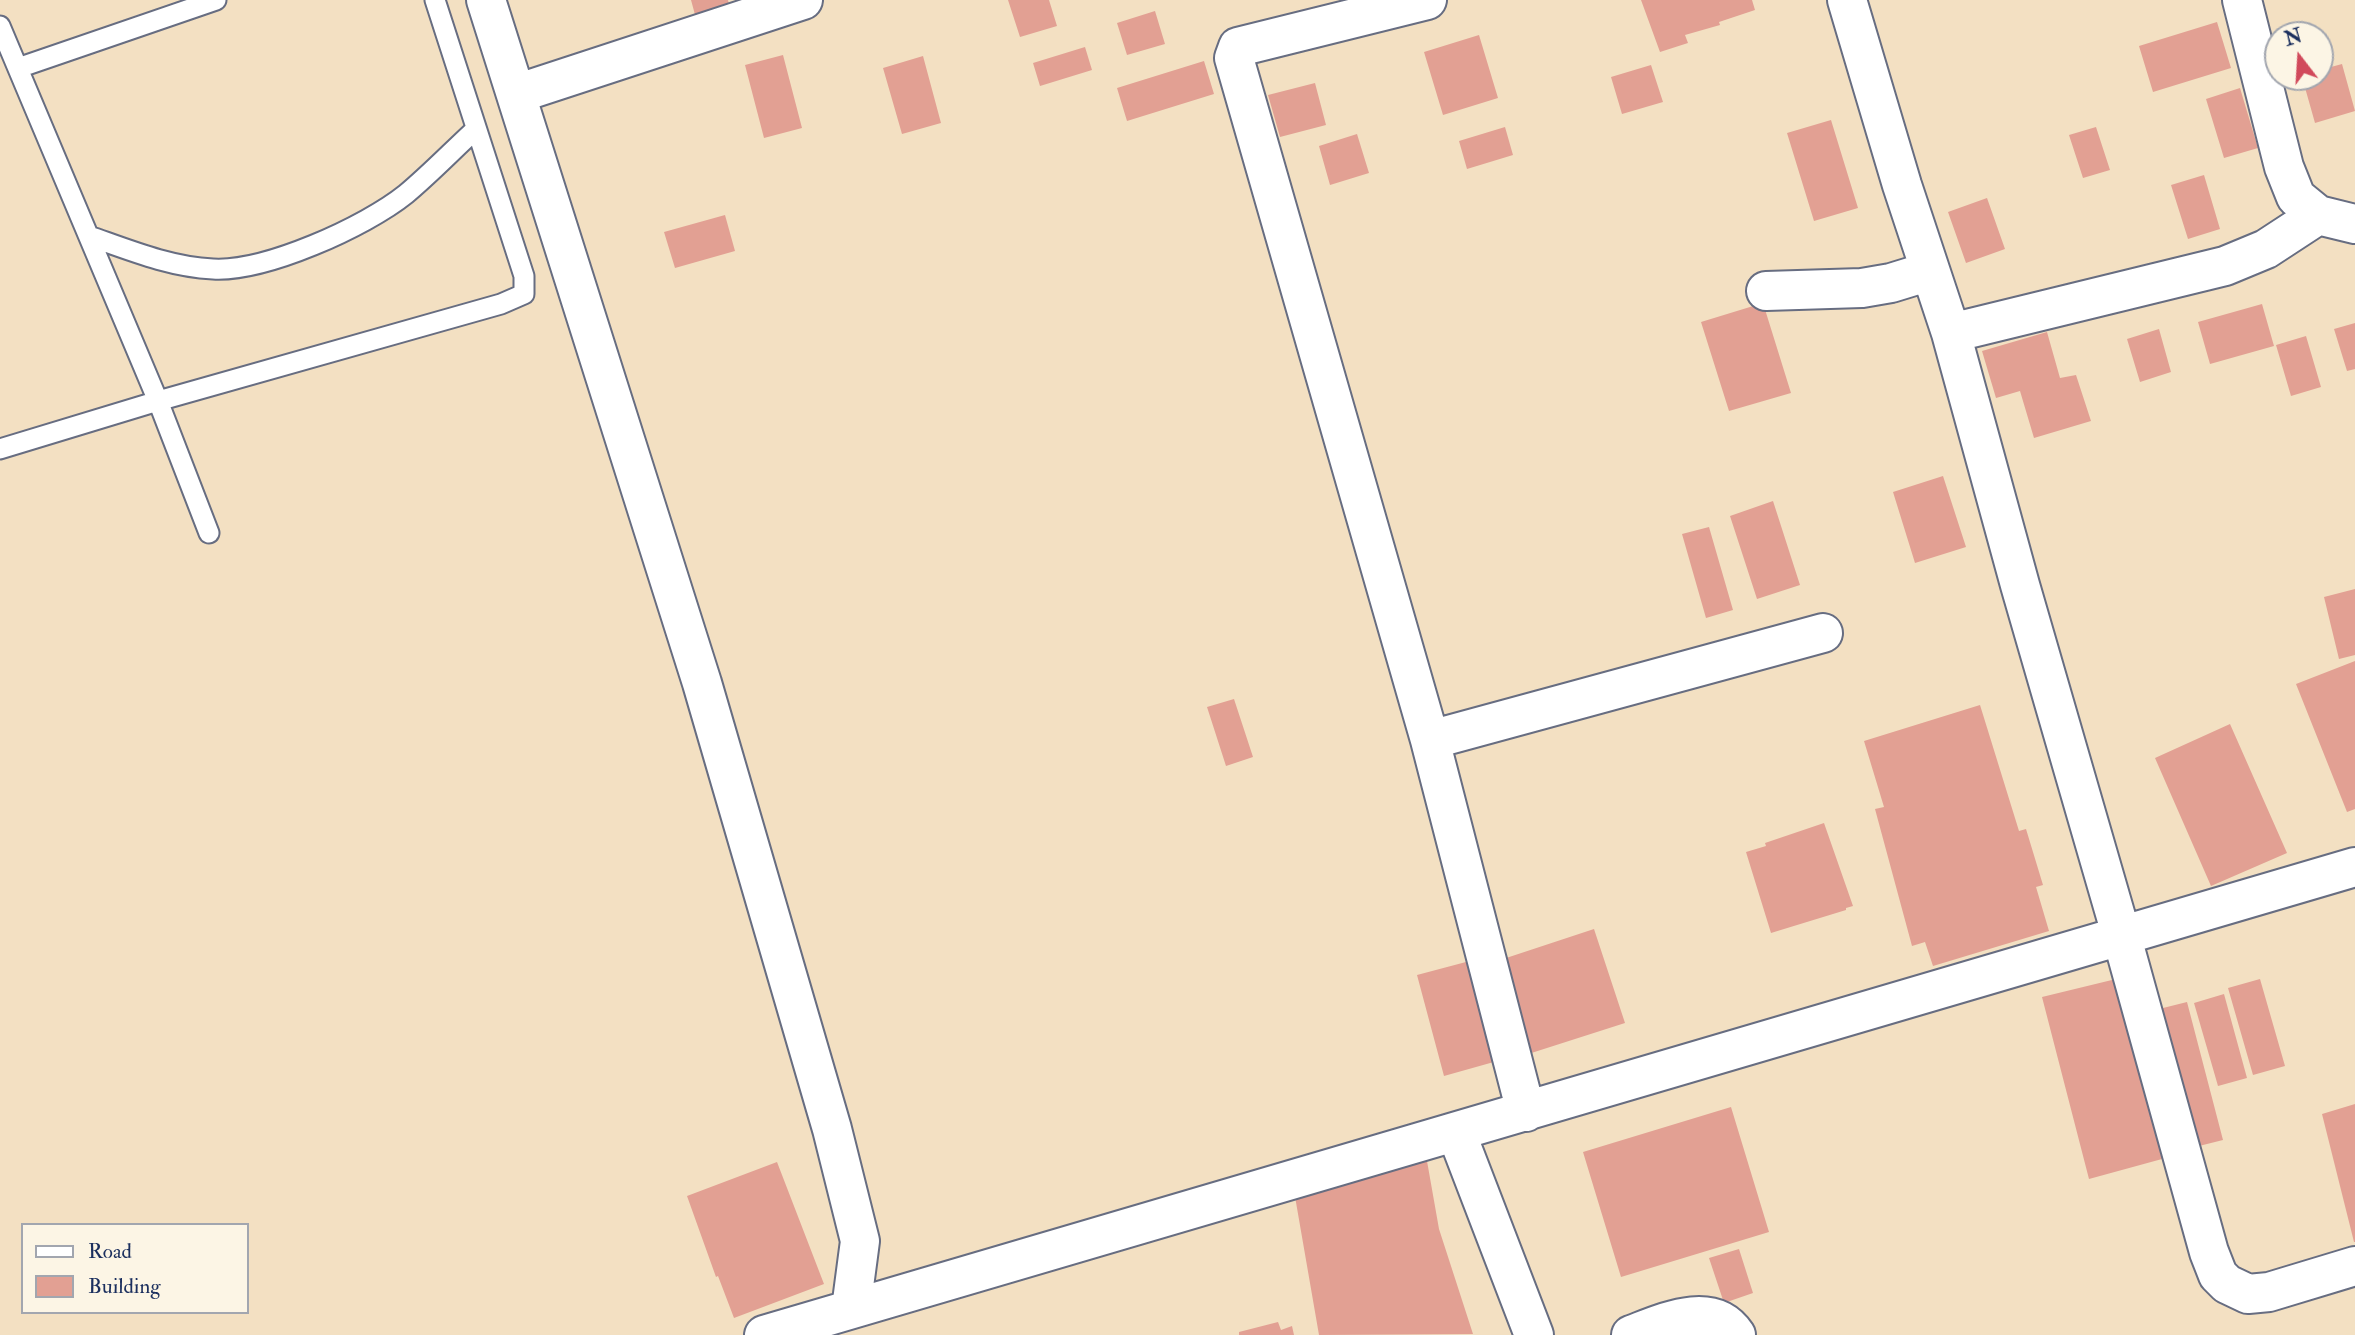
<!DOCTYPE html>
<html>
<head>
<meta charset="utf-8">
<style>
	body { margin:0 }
	#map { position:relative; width:2355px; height:1335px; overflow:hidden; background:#f3e0c2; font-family:"IM FELL Double Pica",serif }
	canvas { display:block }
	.legend { position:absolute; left:21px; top:1223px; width:228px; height:91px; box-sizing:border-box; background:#fcf5e5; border:2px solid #a2a6af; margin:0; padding:9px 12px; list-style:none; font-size:21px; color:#1b2f5e }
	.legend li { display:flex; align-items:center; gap:14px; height:35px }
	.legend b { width:35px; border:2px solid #a2a6af }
	.north { position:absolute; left:2264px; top:21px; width:70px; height:70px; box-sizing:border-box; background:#fcf5e5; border:2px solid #a2a6af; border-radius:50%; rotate:343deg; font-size:19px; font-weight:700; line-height:28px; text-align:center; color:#1b2f5e }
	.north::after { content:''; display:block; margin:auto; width:24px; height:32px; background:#d1495b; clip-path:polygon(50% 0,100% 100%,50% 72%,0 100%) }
</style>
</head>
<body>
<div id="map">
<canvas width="2355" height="1335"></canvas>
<ul class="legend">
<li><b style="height:9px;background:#fff"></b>Road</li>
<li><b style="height:19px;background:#e2a093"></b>Building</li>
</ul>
<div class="north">N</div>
</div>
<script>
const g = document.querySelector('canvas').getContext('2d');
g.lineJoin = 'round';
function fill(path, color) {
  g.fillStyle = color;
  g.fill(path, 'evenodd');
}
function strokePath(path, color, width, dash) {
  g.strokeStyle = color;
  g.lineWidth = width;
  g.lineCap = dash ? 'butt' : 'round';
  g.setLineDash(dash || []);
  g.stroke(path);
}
fill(new Path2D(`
	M691,0H728L731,12L697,22Z
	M1008,0H1049L1057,26L1020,37Z
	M1641,0H1752L1755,10L1719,22L1720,25L1685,35L1688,43L1660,52Z
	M1155,11L1165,44L1127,55L1117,23Z
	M2217,22L2231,68L2153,92L2139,46Z
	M1479,35L1498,98L1443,115L1424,52Z
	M1085,47L1092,70L1040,86L1033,63Z
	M783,55L802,128L764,138L745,65Z
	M923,56L941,123L902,134L883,68Z
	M1204,61L1214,94L1127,121L1117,88Z
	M2342,64L2355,111L2315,123L2302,77H2320V70Z
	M1651,65L1663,102L1622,114L1611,77Z
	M1315,83L1326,125L1280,137L1268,95Z
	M2240,88L2258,148L2224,158L2206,99Z
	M1831,120L1858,208L1814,221L1787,133Z
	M1505,127L1513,155L1467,169L1459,141Z
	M2096,127L2110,170L2083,178L2069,135Z
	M1357,134L1369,173L1330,185L1319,146Z
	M2204,175L2220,229L2188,239L2171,185Z
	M1987,198L2005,249L1966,263L1948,212Z
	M725,215L735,251L675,268L664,232Z
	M1763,303L1791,393L1729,411L1701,322Z
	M2262,304L2274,346L2210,364L2198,322Z
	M2355,323V369L2347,371L2334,329Z
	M2159,329L2171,372L2140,382L2127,339Z
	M2047,332L2060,378L2076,375L2091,421L2034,438L2020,391L1996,398L1982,351Z
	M2306,336L2321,387L2291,396L2276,345Z
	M1943,476L1966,547L1915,563L1893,492Z
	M1773,501L1800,585L1757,599L1730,516Z
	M1709,527L1733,610L1706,618L1682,534Z
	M2355,589V655L2339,659L2324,597Z
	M2355,661V809L2347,812L2296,684Z
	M1234,699L1253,757L1226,766L1207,707Z
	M1980,705L2019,831L2026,829L2043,885L2036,887L2049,931L1933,966L1925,942L1912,946L1875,809L1884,807L1864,741Z
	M2230,724L2287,853L2211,886L2155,758Z
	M1824,823L1853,906L1846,908V910L1771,933L1746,852L1766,846L1765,843Z
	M1594,929L1625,1023L1522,1056L1491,963Z
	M1481,958L1508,1058L1444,1076L1417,975Z
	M2116,979L2162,1159L2089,1179L2042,997Z
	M2260,979L2285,1066L2253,1075L2228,988Z
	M2224,994L2247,1078L2218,1086L2194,1003Z
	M2187,1002L2223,1140L2187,1149L2151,1011Z
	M2355,1104V1242H2354L2322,1114Z
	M1731,1107L1769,1232L1621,1277L1583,1152Z
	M1427,1161L1439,1229L1473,1334L1319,1335L1293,1185Z
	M777,1162L824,1284L734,1318L718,1276L716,1277L687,1196Z
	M1739,1249L1753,1293L1724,1303L1709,1258Z
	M1278,1322L1281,1330L1292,1326L1294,1335H1239V1332Z`), '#e2a093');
const service = new Path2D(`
	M0,26L158,401L209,533
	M18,68L216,0
	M89,236C129,250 170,267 213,269C265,272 365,227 406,194C430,174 453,150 476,129
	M0,449L158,401L501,304L524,294V276L435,0`);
const minor = new Path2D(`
	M486,0L702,683L832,1129L860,1241L851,1309
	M1427,0L1238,47L1234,58L1430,740L1526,1112
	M1847,0L1902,185L1951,333L2020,585L2121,934L2209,1252L2218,1275L2227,1284L2248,1294L2269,1292L2355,1266
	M2242,0L2284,167L2296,197L2318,215L2355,224
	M516,94L803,0
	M1766,291L1862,288L1891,283L1930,271
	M1951,333L2225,266L2266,249L2318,215
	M1430,740L1823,633
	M1456,1132L1534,1335
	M764,1335L2355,867
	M1631,1335C1663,1323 1712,1299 1736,1335`);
strokePath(service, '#676d81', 23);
strokePath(minor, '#676d81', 42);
strokePath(service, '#fff', 19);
strokePath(minor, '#fff', 38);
</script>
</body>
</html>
